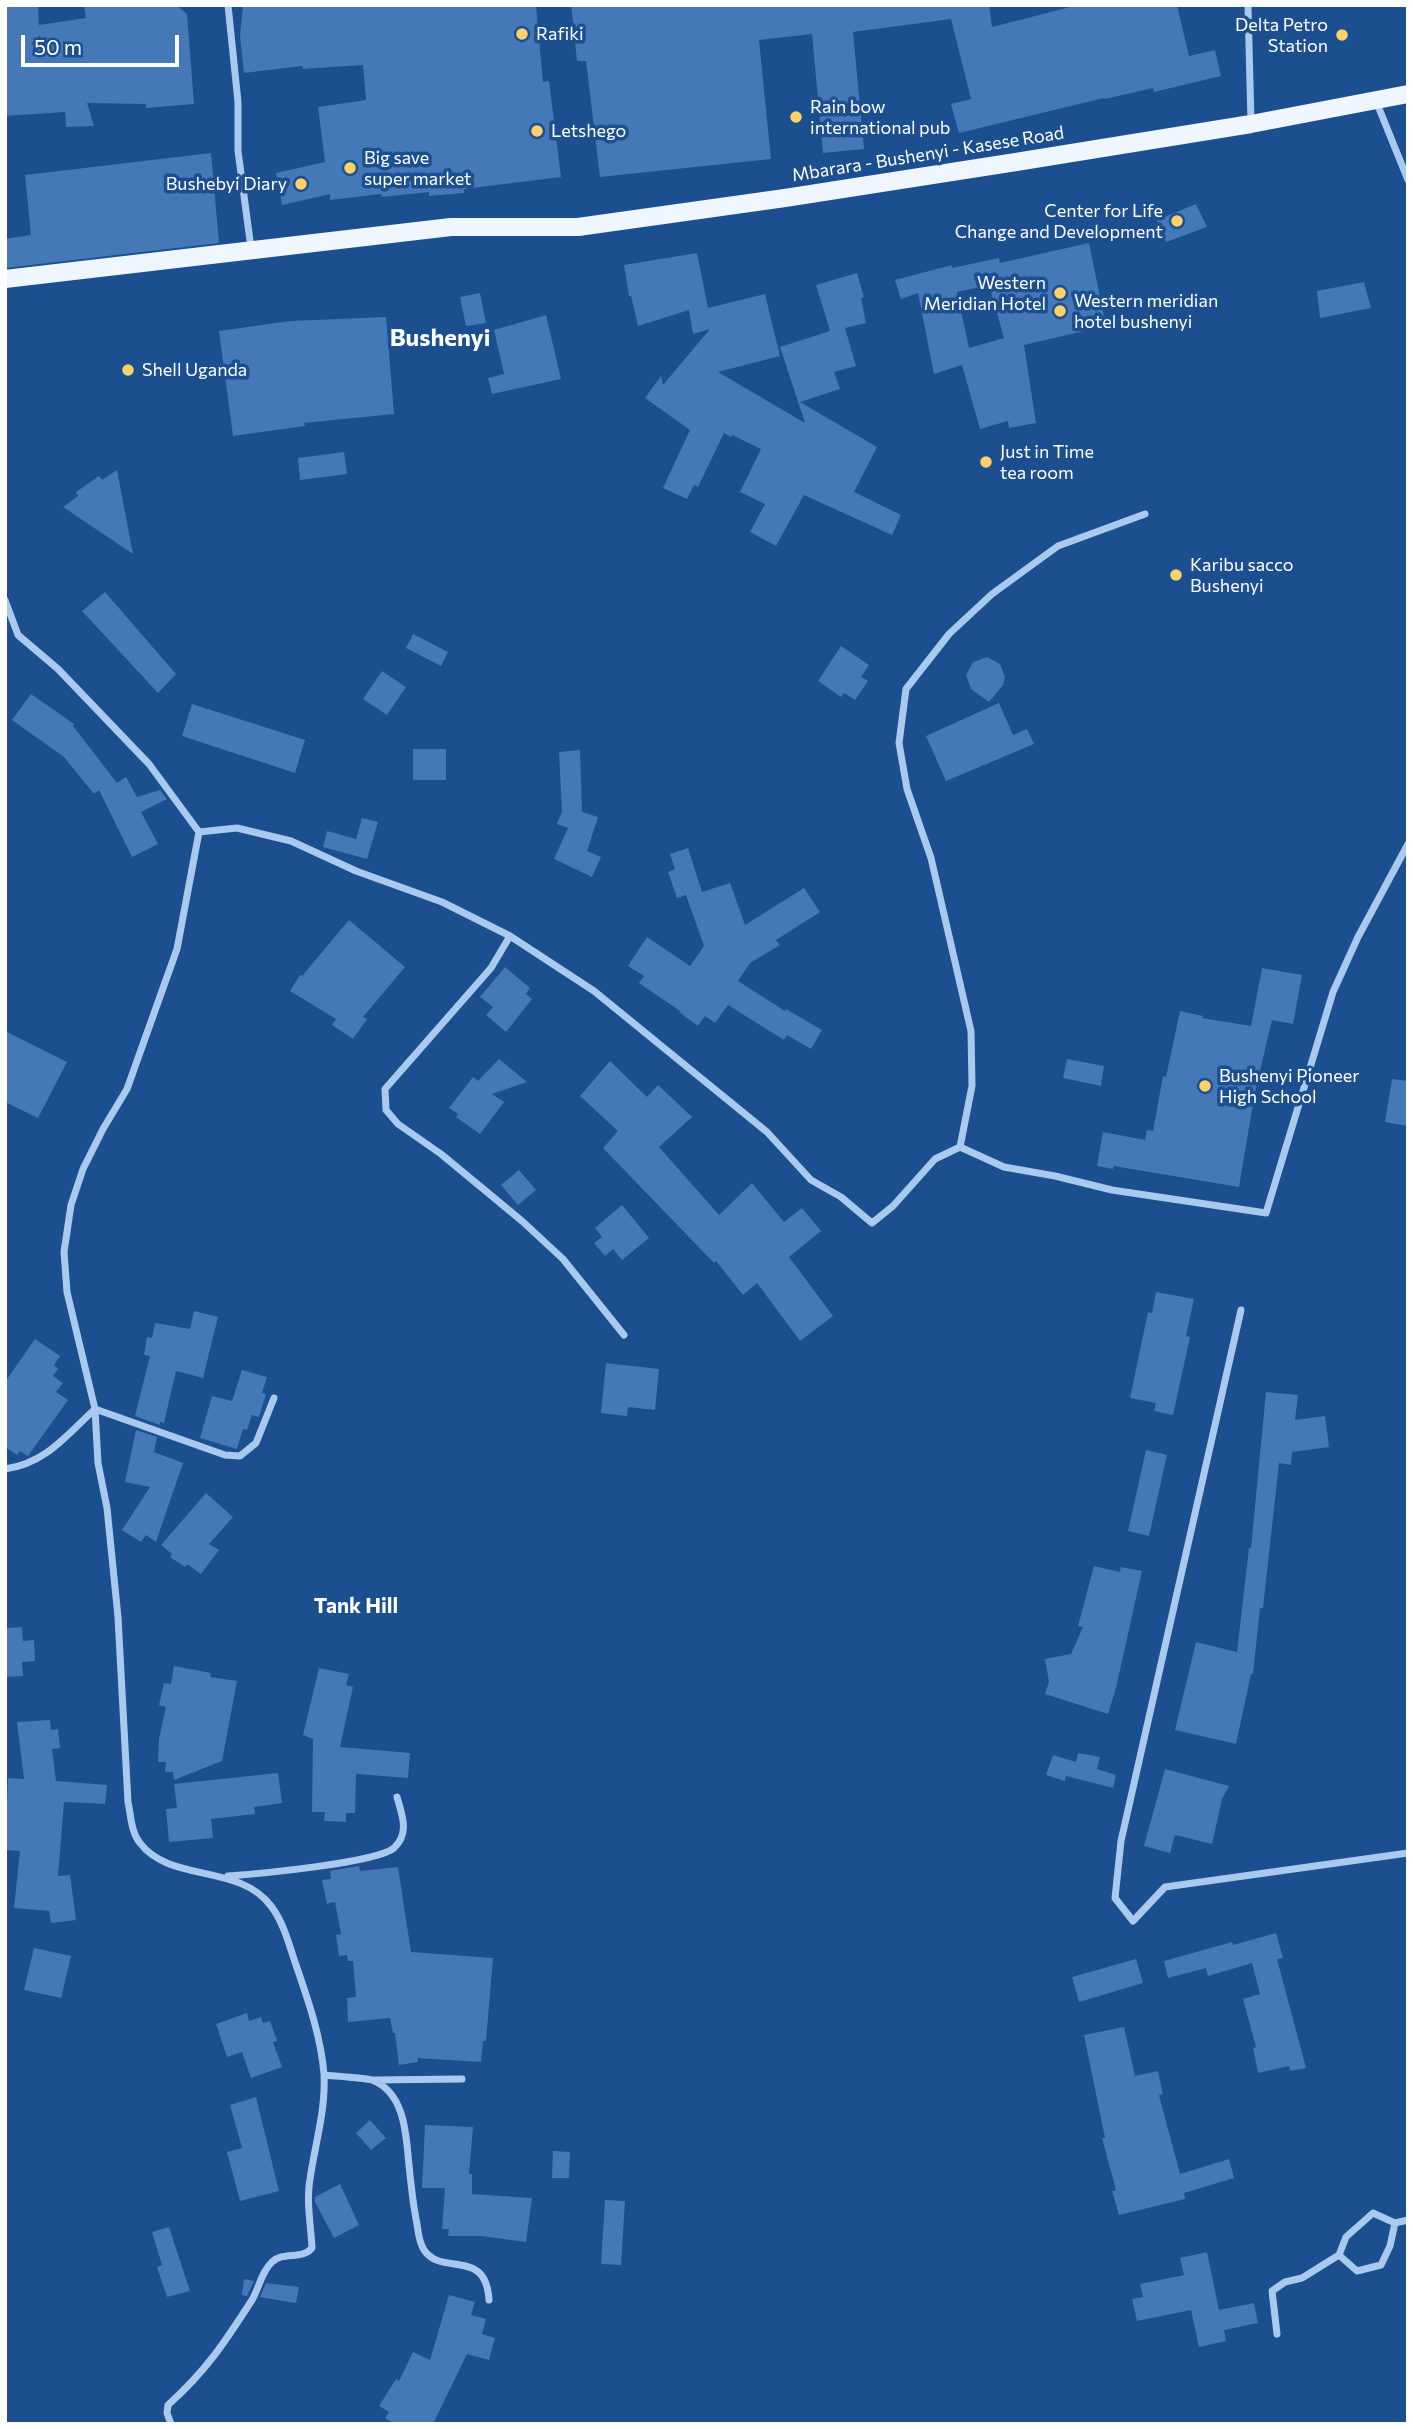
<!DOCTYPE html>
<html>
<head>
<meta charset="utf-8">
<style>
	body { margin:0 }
	#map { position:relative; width:1413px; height:2429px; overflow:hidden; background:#1b4f8f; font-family:Commissioner,sans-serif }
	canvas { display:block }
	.frame { position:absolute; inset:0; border:7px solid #fff; pointer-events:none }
	.scale { position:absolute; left:21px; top:35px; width:158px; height:32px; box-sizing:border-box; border:4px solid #fff; border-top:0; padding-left:9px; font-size:21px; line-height:24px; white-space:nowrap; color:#fff; -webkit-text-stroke:5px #1b4f8f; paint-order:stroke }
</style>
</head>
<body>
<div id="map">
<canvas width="1413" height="2429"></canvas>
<div class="frame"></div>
<div class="scale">50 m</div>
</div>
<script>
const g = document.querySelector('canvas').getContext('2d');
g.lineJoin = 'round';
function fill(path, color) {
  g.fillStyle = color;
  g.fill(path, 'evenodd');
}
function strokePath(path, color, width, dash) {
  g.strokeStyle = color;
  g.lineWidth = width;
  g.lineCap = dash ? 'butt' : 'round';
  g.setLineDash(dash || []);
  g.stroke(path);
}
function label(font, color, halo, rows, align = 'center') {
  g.font = font + ' Commissioner,sans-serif';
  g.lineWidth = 7;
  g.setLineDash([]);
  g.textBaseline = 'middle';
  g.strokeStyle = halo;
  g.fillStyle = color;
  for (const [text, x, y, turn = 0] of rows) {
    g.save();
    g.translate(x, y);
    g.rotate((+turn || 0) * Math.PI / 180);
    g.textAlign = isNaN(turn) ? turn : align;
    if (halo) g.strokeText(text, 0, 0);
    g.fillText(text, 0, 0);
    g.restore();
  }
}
fill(new Path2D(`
	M5,5H38L39,25L86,18L84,5H176L187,14L194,104L146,108V104L87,103L94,126L66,127L65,112L5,116Z
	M243,5H536L543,82L549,81L561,177L464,189V193L429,196V192L382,197L381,194L330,200V194L282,205L276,173L325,162L318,107L366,100L363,65L303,69L302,66L244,73L240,36Z
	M571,5H989L992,27L1078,5H1177L1189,56L1215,50L1221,76L1154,92L1153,88L1105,99L1104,98L959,133L951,104L971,99L951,19L853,32L864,149L823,153L812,34L759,40L771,159L600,177L586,61H577Z
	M211,153L219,243L5,268V239L31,235L25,175Z
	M1196,204L1207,227L1166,242L1157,220Z
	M1089,243L1106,326L1024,345L1036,423L1009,428L1008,421L980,429L962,365L934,374L918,293L901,299L895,280L952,265V268L999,258L1000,263ZM989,285L1004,338L969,348L957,292Z
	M697,253L708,308L765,294L780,356L718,372L805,423L780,347L830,331L816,285L857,273L864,297L861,298L866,323L845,328L856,366L834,372L840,389L800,402L877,447L854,492L901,515L892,535L804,495L776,546L750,532L765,504L740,492L761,449L732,435L731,437L724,433L698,487L694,485L687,499L663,488L690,430L645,398L661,376L663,385L710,329L693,334L689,310L638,326L631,296H629L624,265Z
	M1364,282L1371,308L1320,318L1317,291Z
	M480,293L486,323L466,326L460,297Z
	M546,315L561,379L492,394L488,378L504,374L494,330Z
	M386,317L394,414L304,423L305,426L233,436L219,331L290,321Z
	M344,452L347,474L300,480L298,458Z
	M117,470L133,554L63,507L78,496L76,492L99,476L102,480Z
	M105,592L176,674L158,693L82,611Z
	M413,634L448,652L441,666L406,648Z
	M841,646L869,665L861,677L868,681L855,700L844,693L841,697L818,681Z
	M987,657L1000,664L1005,677L1003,685L989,702L971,689L966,675L973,662Z
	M382,671L406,687L387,715L363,699Z
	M31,694L74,724L73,726L117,783L126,777L137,797L160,790L167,799L141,812L158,844L132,857L99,790L94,794L64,757L12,720Z
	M999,703L1013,735L1027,729L1034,744L946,781L926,736Z
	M192,704L305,740L295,773L182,736Z
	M413,749H446V780H413Z
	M580,750L582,812L598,817L587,851L601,857L592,877L554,859L568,828L557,824L562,811L559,752Z
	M362,818L378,822L367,859L323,847L327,831L356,839Z
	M688,848L702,892L730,883L745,925L804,888L820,912L776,940L780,945L750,963L738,981L785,1011L786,1009L822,1030L811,1049L787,1035L784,1040L728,1005L715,1023L705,1016L698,1026L679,1012L680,1011L639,983L644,976L628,966L647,937L690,966L704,946L686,895L677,898L668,872L675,869L670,854Z
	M349,920L405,967L363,1017L367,1019L353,1039L332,1025L336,1019L290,991L300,975L302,976Z
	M505,967L530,988L526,994L532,999L506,1032L486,1015L493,1007L480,997Z
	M1262,968L1302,975L1293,1024L1272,1020L1255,1092L1239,1187L1114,1166L1113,1169L1097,1166L1103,1132L1145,1140L1147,1130L1153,1131L1163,1076L1166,1077L1180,1011L1203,1016L1202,1018L1251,1026Z
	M5,1031L67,1062L38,1118L5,1102Z
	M499,1059L527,1082L492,1094L504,1102L480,1134L456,1117L458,1114L449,1108L473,1077L478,1081Z
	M1067,1059L1104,1066L1101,1086L1063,1078Z
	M610,1061L647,1097L658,1085L692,1117L659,1147L719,1215L752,1183L784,1222L802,1208L821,1231L789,1257L833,1316L800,1341L757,1283L743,1295L716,1261L714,1263L603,1148L618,1131L580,1096Z
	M1392,1079L1408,1081V1126L1385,1122Z
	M519,1170L536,1190L518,1205L501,1185Z
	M622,1205L649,1238L622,1260L613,1249L605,1256L594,1243L602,1237L595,1228Z
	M1156,1292L1194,1299L1186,1336L1190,1337L1173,1415L1154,1411L1156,1403L1130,1398L1148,1312L1152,1313Z
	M194,1311L218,1317L203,1378L176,1371L164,1423L160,1422V1425L135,1416L150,1356L144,1355L147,1337L152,1338L155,1323L190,1329Z
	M35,1339L60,1356L54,1365L58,1369L53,1376L63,1383L56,1392L68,1400L28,1456L20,1451L17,1455L5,1447V1382Z
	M606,1363L659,1369L655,1410L628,1407L627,1416L601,1413Z
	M242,1370L267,1377L262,1393L266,1394L259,1417L252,1415L247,1430L243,1429L237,1449L200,1438L212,1396L232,1401Z
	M1266,1392L1298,1395L1295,1420L1325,1416L1329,1447L1292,1452L1291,1465L1279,1463L1263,1608H1260L1253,1674H1251L1236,1744L1175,1730L1196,1642L1237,1652L1249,1548H1251Z
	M136,1430L157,1437L154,1452L183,1463L156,1542L146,1535L141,1542L122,1530L150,1487L125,1482Z
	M1146,1450L1167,1455L1149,1536L1128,1531Z
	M206,1493L233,1517L209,1544L219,1550L201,1574L187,1564L185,1567L170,1557L172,1554L161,1545Z
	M1094,1566L1120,1572L1121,1567L1142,1571L1116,1688L1108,1714L1045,1694L1049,1682L1045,1659L1071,1654L1083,1627L1078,1626Z
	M22,1627L23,1641L34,1640L35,1661L22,1662L23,1676L5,1677V1628Z
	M174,1666L211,1673L210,1677L237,1681L222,1761L174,1780L173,1772H165L166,1762H158L159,1739L166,1707L159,1705L164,1683L171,1684Z
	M319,1668L349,1674L346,1685L353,1687L340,1747L410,1753L408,1778L356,1774L355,1813H346V1822L324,1821L325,1812H312L313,1739L303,1735Z
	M50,1720L51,1730L58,1729L60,1748L52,1749L56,1781L107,1785L105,1804L64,1802L58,1876L70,1875L76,1920L51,1923L49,1911L14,1908L20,1851L5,1850L8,1778L24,1779L17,1722Z
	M1078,1753L1100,1757L1097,1769L1116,1775L1113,1788L1066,1776L1065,1781L1046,1775L1053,1755L1076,1762Z
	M1165,1769L1229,1786L1222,1799L1212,1844L1175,1835L1170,1853L1144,1846Z
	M278,1773L282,1803L254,1807L255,1814L211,1819L213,1838L169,1842L166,1809L177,1808L174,1784Z
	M359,1866L360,1871L398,1867L411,1952L493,1958L486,2041H483L481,2062L417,2058L418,2062L399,2065L395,2033H393L390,2018L348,2022L347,1998L356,1997L353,1961H348L347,1955L339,1956L336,1935L341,1934L335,1902L327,1904L322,1880L331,1879L330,1871Z
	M1276,1933L1283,1958L1277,1959L1306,2068L1290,2071L1289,2066L1258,2073L1253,2048L1256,2047L1243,1999L1260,1994L1252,1963L1208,1976L1206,1968L1168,1978L1164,1961L1232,1942L1233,1945Z
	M34,1948L71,1956L61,1998L24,1990Z
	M1136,1959L1143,1983L1079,2002L1072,1977Z
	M247,2013L249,2021L261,2017L263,2023L270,2021L277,2041L273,2042L282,2067L251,2078L242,2052L227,2057L216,2024Z
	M1124,2027L1135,2076L1158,2071L1163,2094L1159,2095L1180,2174L1229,2159L1234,2178L1184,2193L1185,2199L1119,2215L1112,2191L1116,2190L1102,2138H1105L1084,2035Z
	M256,2097L279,2191L240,2201L227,2152L242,2148L230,2105Z
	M370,2120L386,2138L371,2150L356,2133Z
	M425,2125L473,2127L469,2174H472V2194L532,2198L526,2242L481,2236H448L449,2229H442L445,2188H422Z
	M553,2151L570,2152L569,2178H552Z
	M340,2184L359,2225L334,2238L315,2202V2197Z
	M605,2200L625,2201L621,2265L601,2264Z
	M169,2227L190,2291L167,2297L157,2267L162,2265L152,2232Z
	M1207,2252L1219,2310L1254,2303L1258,2323L1224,2330L1226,2341L1199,2347L1191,2310L1137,2321L1132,2299L1143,2297L1140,2284L1184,2275L1180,2258Z
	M244,2279L254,2281L247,2296L242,2295Z
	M266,2283L299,2287L296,2303L260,2297Z
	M449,2295L475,2302L471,2315L486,2319L482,2334L495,2338L489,2360L467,2354L433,2424H395L385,2418L389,2412L379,2406L396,2379L399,2381L413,2352L430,2360Z`), '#4478b7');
strokePath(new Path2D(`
	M228,5L238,102V151L251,248
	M1248,5L1251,123
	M1376,101L1408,180
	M5,600L18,635L58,669L149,764L199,832L237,828L291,841L356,871L442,902L510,936L594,991L767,1132L811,1180L841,1197L872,1223L893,1206L935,1159L960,1147L1004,1167L1055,1176L1112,1190L1266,1213L1333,992L1358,937L1408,844
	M510,936L491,968L385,1089L386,1110L398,1124L441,1154L522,1221L563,1259L624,1335
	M960,1147L972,1086L971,1031L931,858L907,789L899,743L906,689L949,634L992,594L1058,546L1145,514
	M1241,1310L1121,1841L1115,1898L1133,1921L1165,1887L1408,1853
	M5,1469C45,1464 67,1435 95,1409L225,1455L240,1456L256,1443L274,1398
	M228,1876C256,1874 376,1863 394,1848C410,1833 402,1815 397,1797
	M324,2075C334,2076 365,2078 372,2080C406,2093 406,2137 409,2165C411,2185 413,2205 417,2224C418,2232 419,2242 424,2250C442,2277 486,2247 489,2300
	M373,2080L462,2079
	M1395,2223L1390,2246L1381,2265L1357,2271L1339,2255L1346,2237L1373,2213L1395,2223L1408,2220
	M1277,2334L1272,2291L1285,2282L1302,2278L1339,2255
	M171,2424L167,2413L168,2405C206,2371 225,2342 252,2300C259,2288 262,2271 272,2262C283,2251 302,2260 312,2248C311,2226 306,2202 310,2179C315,2144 326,2110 324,2074C321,2037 308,2000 296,1965C289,1945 284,1923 271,1906C239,1863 170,1883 140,1843C131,1832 131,1816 128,1802L118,1617L107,1508L98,1463L95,1409L67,1292L64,1252L71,1205L83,1169L103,1129L127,1089L177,949L199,832`), '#a9c9ee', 7);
strokePath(new Path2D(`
	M5,279L451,227H578L785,198L1016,162L1251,124L1408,94`), '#f0f6ff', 18);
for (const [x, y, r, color] of [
	[522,34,7,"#ffd166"],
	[1342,35,7,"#ffd166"],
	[796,117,7,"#ffd166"],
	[537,131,7,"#ffd166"],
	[350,168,7,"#ffd166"],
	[301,184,7,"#ffd166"],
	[1177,221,7,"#ffd166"],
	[1060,293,7,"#ffd166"],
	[1060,311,7,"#ffd166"],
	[128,370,7,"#ffd166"],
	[986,462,7,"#ffd166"],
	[1176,575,7,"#ffd166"],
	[1205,1086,7,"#ffd166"]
]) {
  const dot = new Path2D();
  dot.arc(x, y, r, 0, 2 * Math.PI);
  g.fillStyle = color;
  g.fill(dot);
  strokePath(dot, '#1b4f8f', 2.5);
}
label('18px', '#fff', '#1b4f8f', [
	["Delta Petro",1328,25,"right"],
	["Station",1328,46,"right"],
	["Rafiki",536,34],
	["Rain bow",810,107],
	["international pub",810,128],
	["Letshego",551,131],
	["Big save",364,158],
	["super market",364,179],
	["Bushebyi Diary",287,184,"right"],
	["Center for Life",1163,211,"right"],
	["Change and Development",1163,232,"right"],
	["Western",1046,283,"right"],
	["Meridian Hotel",1046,304,"right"],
	["Western meridian",1074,301],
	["hotel bushenyi",1074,322],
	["Shell Uganda",142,370],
	["Just in Time",1000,452],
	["tea room",1000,473],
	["Karibu sacco",1190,565],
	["Bushenyi",1190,586],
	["Bushenyi Pioneer",1219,1076],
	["High School",1219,1097]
], 'left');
label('18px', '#fff', '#1b4f8f', [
	["Mbarara - Bushenyi - Kasese Road",928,154,-9]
]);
label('bold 21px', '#fff', '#1b4f8f', [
	["Tank Hill",356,1606]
]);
label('bold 24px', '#fff', '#1b4f8f', [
	["Bushenyi",440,338]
]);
</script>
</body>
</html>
